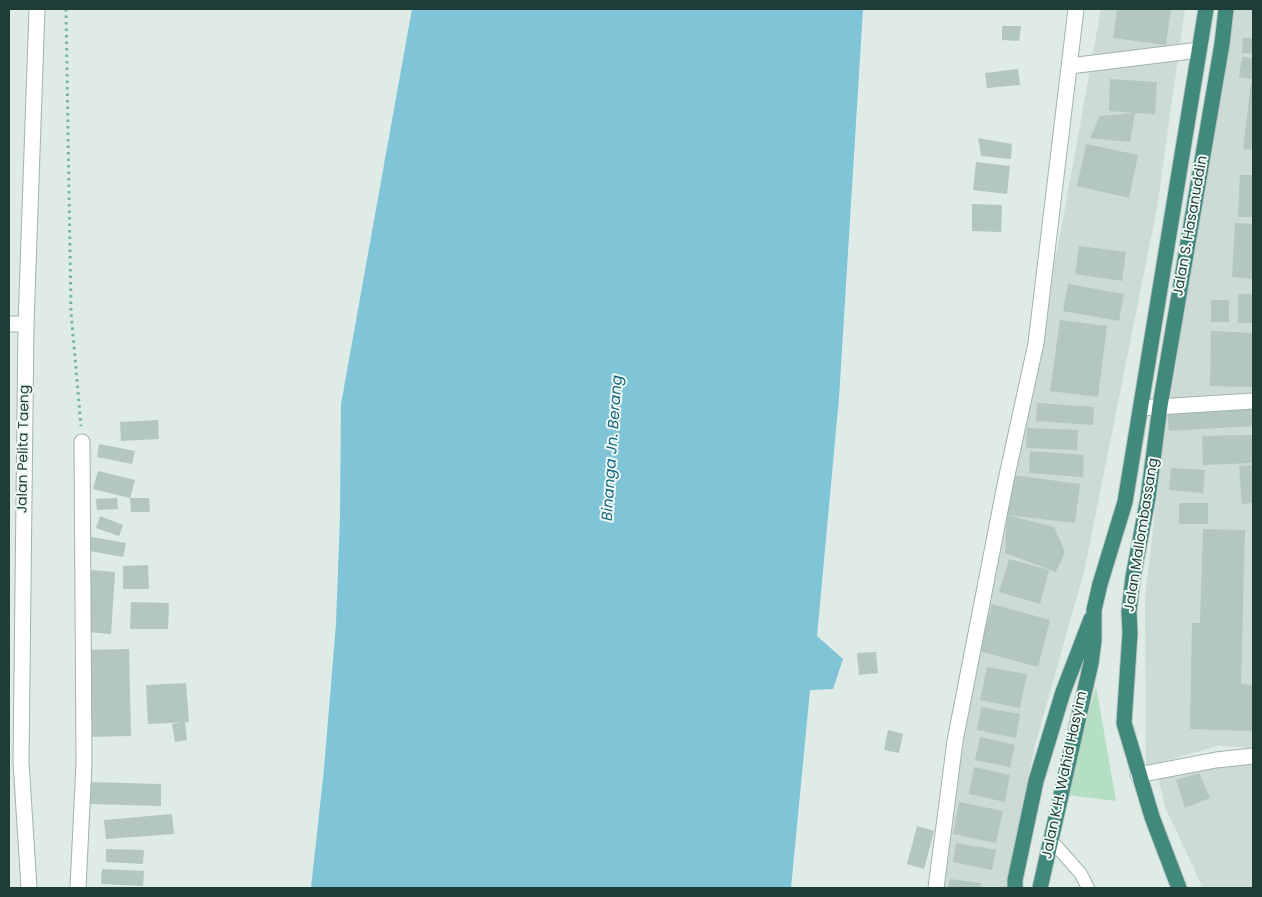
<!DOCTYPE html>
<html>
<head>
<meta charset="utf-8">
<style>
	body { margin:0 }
	#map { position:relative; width:1262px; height:897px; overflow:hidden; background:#deebe6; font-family:Poppins,sans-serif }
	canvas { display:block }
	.frame { position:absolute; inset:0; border:10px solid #1d3d36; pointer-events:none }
</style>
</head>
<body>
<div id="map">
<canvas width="1262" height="897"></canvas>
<div class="frame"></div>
</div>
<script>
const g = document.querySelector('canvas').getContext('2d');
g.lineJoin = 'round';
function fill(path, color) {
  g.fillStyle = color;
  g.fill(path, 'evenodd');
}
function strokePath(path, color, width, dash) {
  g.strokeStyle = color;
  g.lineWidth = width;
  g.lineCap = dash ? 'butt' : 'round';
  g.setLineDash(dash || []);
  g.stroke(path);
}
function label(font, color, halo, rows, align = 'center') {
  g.font = font + ' Poppins,sans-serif';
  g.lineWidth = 4;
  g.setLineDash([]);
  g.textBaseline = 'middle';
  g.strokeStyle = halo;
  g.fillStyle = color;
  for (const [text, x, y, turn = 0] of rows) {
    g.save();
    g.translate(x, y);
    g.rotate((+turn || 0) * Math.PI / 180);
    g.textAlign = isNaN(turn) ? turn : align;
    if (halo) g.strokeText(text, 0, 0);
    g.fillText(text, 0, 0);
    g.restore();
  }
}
fill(new Path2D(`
	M1101,9H1185L1157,208L1084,572L1034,749L1020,818L1009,888H938L980,627L1061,230Z
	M1230,9H1253V748L1217,746L1146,767L1145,598L1161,461Z
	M1253,760V888H1203L1165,807L1158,776Z`), '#ccdbd5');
fill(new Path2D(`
	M1096,686L1116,801L1066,795Z`), '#b4dfc2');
fill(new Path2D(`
	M412,9H863L839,398L817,636L843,659L833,689L810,690L791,888H311L324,769L336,624L340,517L341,404Z`), '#7fc4d7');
fill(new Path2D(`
	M1117,9H1171L1166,45L1113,38Z
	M1002,26H1021L1019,41L1002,40Z
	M1243,38H1253V54L1242,53Z
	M1242,57L1253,58V79L1239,77Z
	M1018,69L1020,85L987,88L985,73Z
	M1110,79L1157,82L1155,114L1135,113L1130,142L1090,138L1100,116L1135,113L1109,111Z
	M1251,83H1253V150L1243,149Z
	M978,138L1012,144L1011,159L981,156Z
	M1086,144L1138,155L1129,198L1077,186Z
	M976,162L1010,166L1007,194L973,190Z
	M1240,175H1253V217H1238Z
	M972,204L1002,205L1001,232L972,231Z
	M1235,223L1253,224V279L1232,277Z
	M1079,246L1126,252L1122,281L1075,274Z
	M1068,284L1124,294L1119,321L1063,311Z
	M1238,294H1253V323H1238Z
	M1211,300H1229V322H1211Z
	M1060,320L1107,326L1098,397L1050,391Z
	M1211,331L1253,333V387L1210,386Z
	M1037,403L1094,407L1093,425L1036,421Z
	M1253,405V426L1169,431L1167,410Z
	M158,420L159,439L121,441L120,422Z
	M1027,428L1078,430L1077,450L1026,448Z
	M1253,435V463L1203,465L1202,436Z
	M99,444L135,451L132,464L97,457Z
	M1030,451L1084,455L1083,477L1029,473Z
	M1253,465V503L1242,504L1239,466Z
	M1171,468L1205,470L1203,493L1169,490Z
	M98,471L135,480L130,498L93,489Z
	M1012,475L1080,484L1075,523L1007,515Z
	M117,498L118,509L97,510L96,499Z
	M130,498H149L150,512H131Z
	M1179,503H1208V524H1179Z
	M1007,515L1054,527L1065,552L1056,572L1005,553Z
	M100,516L123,525L119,536L96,528Z
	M1203,529L1245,530L1241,684L1253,685V731L1190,729L1192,623H1200Z
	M86,536L126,543L123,557L84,550Z
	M1009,559L1049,570L1040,604L999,592Z
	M148,565L149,589H123V566Z
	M90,570L115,572L111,634L86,632Z
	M131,602L169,603L168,629H130Z
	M992,604L1050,620L1038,667L979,651Z
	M129,649L131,736L86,737L84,650Z
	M876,652L878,673L859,675L857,653Z
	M987,667L1027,674L1020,708L980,700Z
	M186,683L189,722L148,724L146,685Z
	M981,707L1020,714L1016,738L977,730Z
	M185,722L187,740L175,742L172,724Z
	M888,730L903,734L899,753L884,750Z
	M980,737L1015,745L1010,767L975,760Z
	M974,767L1010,775L1005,802L969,794Z
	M1199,773L1210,798L1185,808L1176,780Z
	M89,782L161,784V806L88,804Z
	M959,802L1003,811L996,843L953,834Z
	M172,814L174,834L106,839L104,820Z
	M917,826L934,831L924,869L907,864Z
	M956,843L996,850L992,870L953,862Z
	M106,849L144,850L143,864L106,862Z
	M102,869L144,871L143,886L101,884Z
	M950,879L981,883V888H948Z`), '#b3c6bf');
const service = new Path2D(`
	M1051,840L1081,874L1088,888`);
const minor = new Path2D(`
	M1070,66L1199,50
	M9,324H26
	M1141,408L1253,401
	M1138,775L1216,760L1253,756
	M78,888L84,763L82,442
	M936,888L955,741L1006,480L1036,343L1076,9`);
const tertiary = new Path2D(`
	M29,888L21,762L26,324L37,9`);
const trunk = new Path2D(`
	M1015,888V880L1036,781L1063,692L1091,619
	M1040,888L1091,663L1094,640V610L1100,584L1125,502L1206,9
	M1179,888L1152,817L1124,723L1130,633L1129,612L1133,577L1148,498L1160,406L1222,44L1226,9`);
strokePath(service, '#a0b3ae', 14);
strokePath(minor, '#a0b3ae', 17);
strokePath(tertiary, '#a0b3ae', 17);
strokePath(trunk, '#bbc5c3', 17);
strokePath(new Path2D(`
	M66,9L71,312L81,426`), '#7ab3a4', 3, [2.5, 4]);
strokePath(service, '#fff', 12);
strokePath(minor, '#fff', 15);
strokePath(tertiary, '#fff', 15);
strokePath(trunk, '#42897d', 15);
label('14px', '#1d3d36', '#eef8f4', [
	["Jalan S. Hasanuddin",1191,226,-80],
	["Jalan Pelita Taeng",24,449,-89],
	["Jalan Mallombassang",1142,535,-81],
	["Jalan K.H. Wahid Hasyim",1065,775,-78]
]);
label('italic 15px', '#12657e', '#eef8f4', [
	["Binanga Jn. Berang",613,448,-86]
]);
</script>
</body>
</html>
